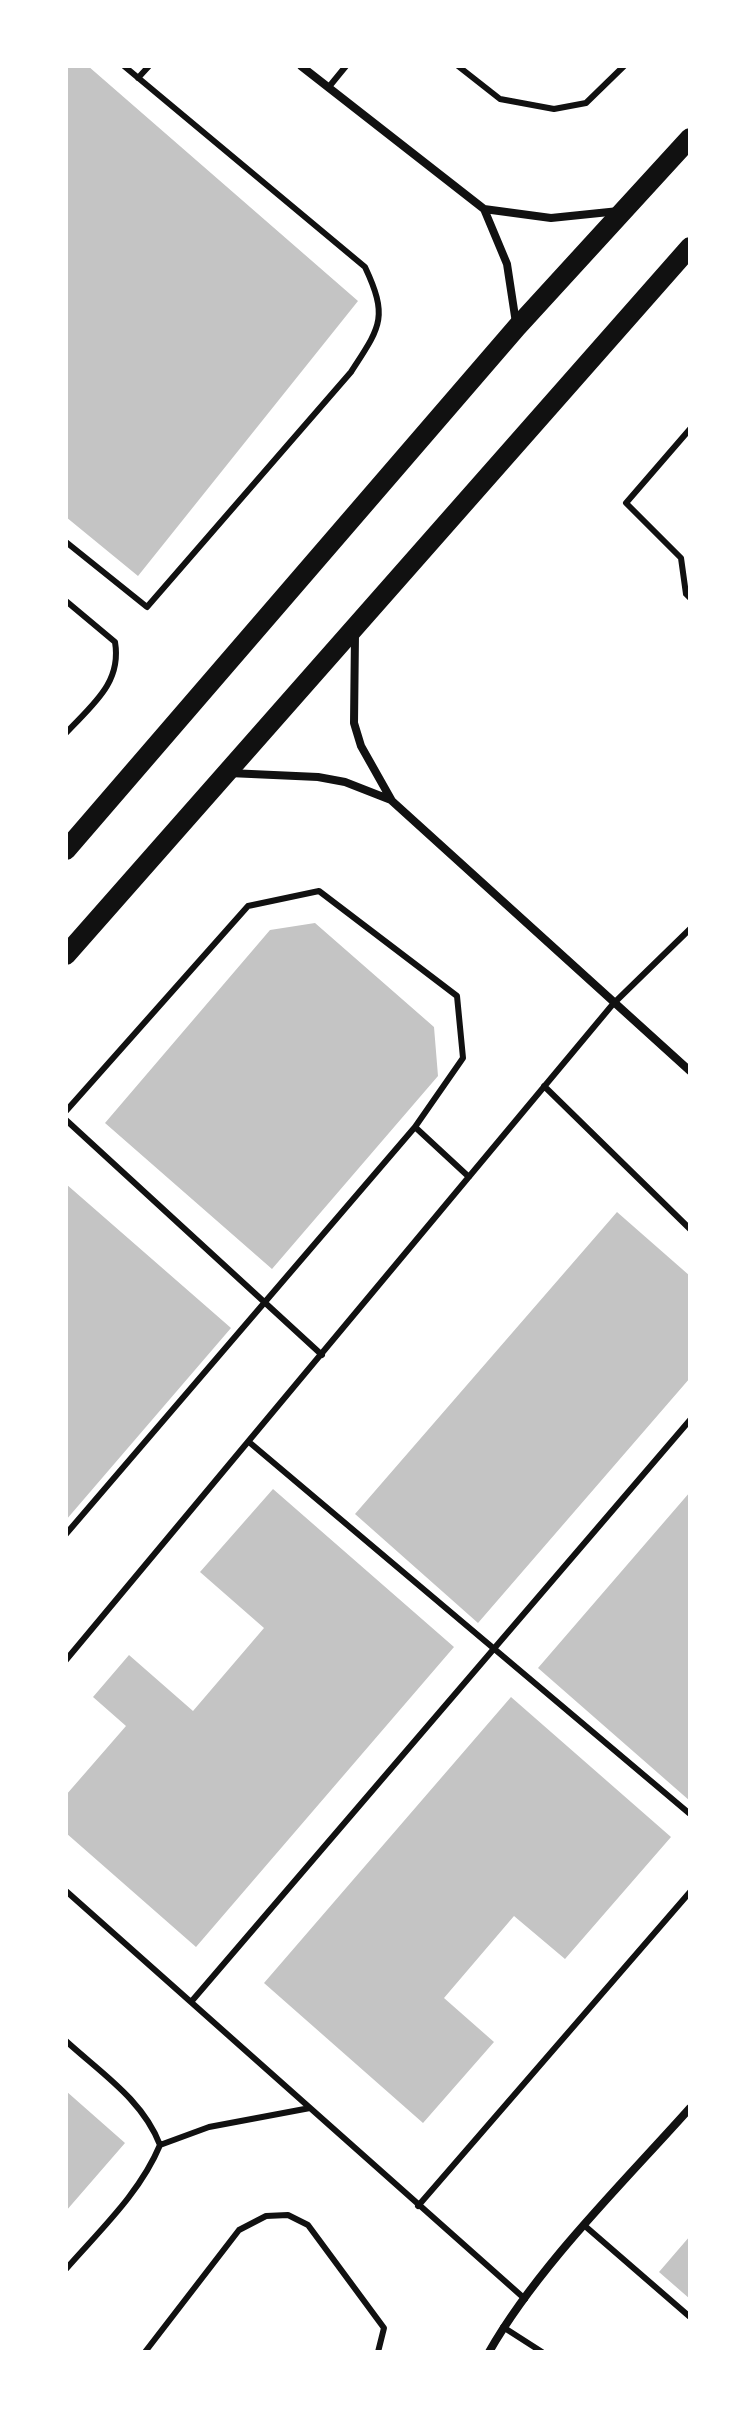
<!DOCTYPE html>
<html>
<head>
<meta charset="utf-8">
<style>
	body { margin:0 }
	#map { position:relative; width:756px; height:2418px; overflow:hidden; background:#fff; font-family:"Work Sans",sans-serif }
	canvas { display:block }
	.frame { position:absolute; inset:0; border:68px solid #fff; pointer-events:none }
</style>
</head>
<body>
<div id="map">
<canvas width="756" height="2418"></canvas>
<div class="frame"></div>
</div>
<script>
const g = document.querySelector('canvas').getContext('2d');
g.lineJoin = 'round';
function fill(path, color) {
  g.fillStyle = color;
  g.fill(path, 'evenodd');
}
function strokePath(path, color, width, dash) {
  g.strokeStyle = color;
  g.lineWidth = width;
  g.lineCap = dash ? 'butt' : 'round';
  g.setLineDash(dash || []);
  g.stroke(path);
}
fill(new Path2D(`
	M66,66H88L358,301L138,576L66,517Z
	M315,923L434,1027L438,1076L272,1269L105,1123L270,930Z
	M66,1184L231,1328L66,1520Z
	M617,1212L690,1276V1378L478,1623L355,1514Z
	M273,1489L454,1647L196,1947L66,1833V1795L126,1726L93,1697L129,1655L193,1711L264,1628L200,1572Z
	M690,1492V1801L538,1668Z
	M511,1697L671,1837L565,1959L514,1916L444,1998L494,2042L423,2123L264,1983Z
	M66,2091L125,2143L66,2211Z
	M690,2236V2299L659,2272Z`), '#c4c4c4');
strokePath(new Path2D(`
	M458,66L500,99L554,109L586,103L624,66
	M138,78L149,66
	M328,88L346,66
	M690,429L626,503L681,558L686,594L690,598
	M66,542L147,607L351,372C380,327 389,318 365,267L124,66
	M66,601L115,642C122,683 92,705 66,733
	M544,1086L690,1229
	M66,1111L248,906L319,891L457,996L463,1058L415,1127L66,1534
	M66,1120L322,1355
	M415,1127L469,1177
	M249,1442L690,1814
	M66,1660L613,1004L690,929
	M66,1891L525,2299
	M191,2002L690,1420
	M66,2041C101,2073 143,2100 160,2145C140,2193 100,2230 66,2269
	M160,2145L209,2127L310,2108
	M418,2206L690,1892
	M585,2226L690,2317
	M503,2327L542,2352
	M145,2352L239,2230L266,2216L288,2215L308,2225L384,2328L378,2352`), '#111', 6);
strokePath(new Path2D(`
	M301,66L484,209L551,218L619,211
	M484,209L507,264L516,323
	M355,634L354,723L361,746L392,801L690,1071
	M229,773L318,777L345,782L391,800
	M489,2352C538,2266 624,2182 690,2108`), '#111', 8);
strokePath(new Path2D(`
	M66,850L517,327L690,138
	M66,955L690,247`), '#111', 20);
</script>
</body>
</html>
